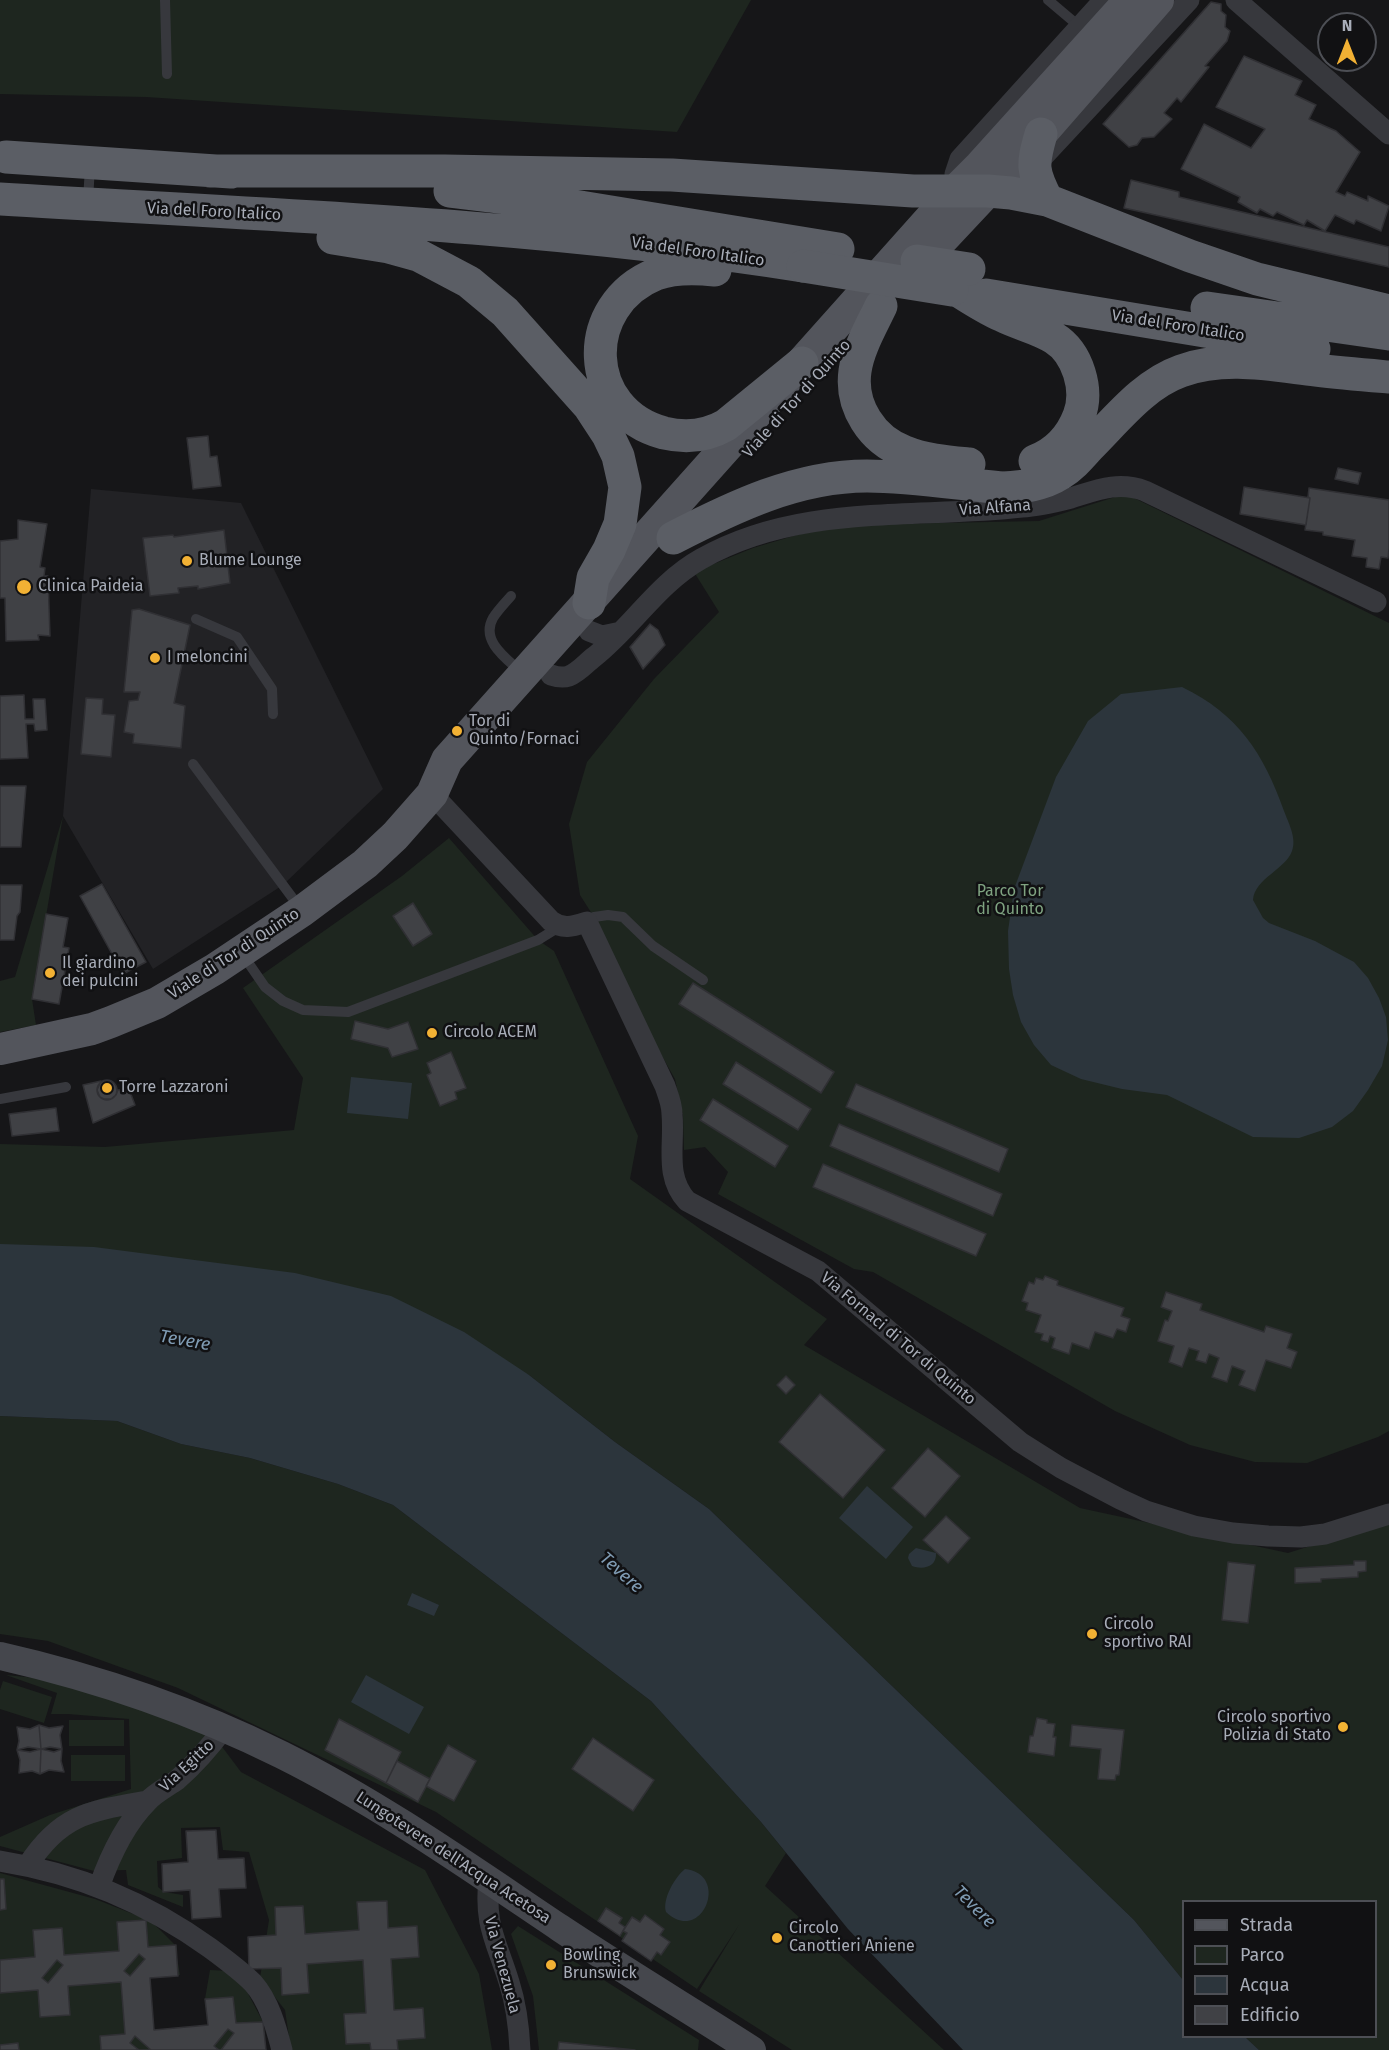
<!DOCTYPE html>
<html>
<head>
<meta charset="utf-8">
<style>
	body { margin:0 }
	#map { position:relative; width:1389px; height:2050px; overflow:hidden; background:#161618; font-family:"Fira Sans",sans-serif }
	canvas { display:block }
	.legend { position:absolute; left:1182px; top:1900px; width:195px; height:138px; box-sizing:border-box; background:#111113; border:2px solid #4d4f55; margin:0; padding:8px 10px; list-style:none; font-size:18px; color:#a8adb8 }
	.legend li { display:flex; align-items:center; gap:12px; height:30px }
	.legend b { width:30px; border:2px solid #4d4f55 }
	.north { position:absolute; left:1317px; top:12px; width:60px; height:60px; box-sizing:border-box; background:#111113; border:2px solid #4d4f55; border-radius:50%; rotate:0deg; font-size:16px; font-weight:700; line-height:24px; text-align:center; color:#a8adb8 }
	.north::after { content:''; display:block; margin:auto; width:21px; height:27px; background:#f2b134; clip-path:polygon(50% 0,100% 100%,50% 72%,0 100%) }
</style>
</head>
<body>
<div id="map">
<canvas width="1389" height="2050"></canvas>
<ul class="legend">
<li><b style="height:8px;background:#53555c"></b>Strada</li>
<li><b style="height:16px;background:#1e261f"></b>Parco</li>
<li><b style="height:16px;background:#2c353c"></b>Acqua</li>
<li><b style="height:16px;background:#404145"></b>Edificio</li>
</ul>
<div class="north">N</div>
</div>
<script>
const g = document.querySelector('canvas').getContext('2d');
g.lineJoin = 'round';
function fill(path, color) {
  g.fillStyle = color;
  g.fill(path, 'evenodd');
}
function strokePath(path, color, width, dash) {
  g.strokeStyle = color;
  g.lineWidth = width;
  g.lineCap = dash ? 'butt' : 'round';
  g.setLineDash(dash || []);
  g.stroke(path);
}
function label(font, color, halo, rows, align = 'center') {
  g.font = font + ' "Fira Sans",sans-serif';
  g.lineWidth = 5;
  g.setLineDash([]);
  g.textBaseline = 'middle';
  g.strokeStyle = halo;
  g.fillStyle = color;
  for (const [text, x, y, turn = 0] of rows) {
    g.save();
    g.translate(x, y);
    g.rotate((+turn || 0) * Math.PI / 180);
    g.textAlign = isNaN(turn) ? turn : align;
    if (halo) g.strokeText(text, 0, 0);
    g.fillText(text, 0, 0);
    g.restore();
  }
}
fill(new Path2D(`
	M91,489L241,503L383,789L283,885L153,969L63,816Z`), '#222225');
fill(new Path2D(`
	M0,0H751L677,132L146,97L0,94Z
	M1115,497H1132L1389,623V1431L1378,1437L1307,1463L1255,1462L1190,1445L1115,1411L873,1272L854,1269L718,1194L728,1172L705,1147L684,1150L683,1116L675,1079L646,1028L594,917L580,895L569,824L587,762L654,679L719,612L694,572L753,548L800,534L843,527L890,524L1039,521Z
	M63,816L32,999L36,1025L0,1032V981L15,977Z
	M449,838L538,940L554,951L638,1136L630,1179L827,1319L804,1345L1080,1508L1288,1553L1389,1521V2050H1259L1245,2037L1376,2036V1902H1184L1183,1980L1134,1920L709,1509L615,1442L529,1375L0,1245V1144L105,1147L294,1130L303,1078L243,988L402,876Z
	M0,1416L117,1421L181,1444L250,1458L338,1484L393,1505L651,1701L761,1822L786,1853L765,1886L944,2050H792L699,1991L739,1925L697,1989L436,1812L178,1688L48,1641L0,1634Z
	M6,1675L66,1681L211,1732L241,1772L425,1870L479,1974L492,2050H291L285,2010L260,1978L269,1920L249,1852L223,1850L220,1827L181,1828L182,1858L157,1861L158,1887L164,1892L183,1895V1907L128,1885L126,1870L94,1871L0,1846V1837L50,1815L131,1789L129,1719L68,1714H51L57,1693Z
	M3,1681L52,1697L44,1723L0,1709V1690Z
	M69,1720H124V1746H69Z
	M71,1755H125V1781H71Z
	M0,1873L95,1899L151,1921L175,1945L180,1975L150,1977L154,2030L208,2025L205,1999L210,1970L229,1971L243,1984L263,2022L266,2050H0Z
	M518,1926L699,2040L698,2050H539L533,1996L511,1934Z`), '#1e261f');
fill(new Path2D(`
	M1182,687C1238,714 1264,754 1284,811C1288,822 1297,838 1292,851C1285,870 1255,878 1253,900L1263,918L1269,923L1315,941L1354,962L1368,978L1379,998L1386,1017L1388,1040L1382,1066L1368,1090L1353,1111L1332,1127L1299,1138L1253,1137L1167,1095L1122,1089L1081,1079L1051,1065L1034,1045L1021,1022L1013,995L1009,969L1008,931L1014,889L1056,777L1088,721L1121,694Z
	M351,1077L412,1083L408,1119L347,1113Z
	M0,1244L94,1247L295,1273L391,1296L464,1332L529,1375L615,1442L709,1509L1134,1920L1183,1980L1184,2036L1245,2037L1259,2050H963L848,1929L761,1822L651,1701L393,1505L338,1484L250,1458L181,1444L117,1421L0,1416Z
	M867,1486L913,1527L886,1559L839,1518Z
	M916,1548L936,1553C937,1567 923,1570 912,1566L908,1558L909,1554Z
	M412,1593L439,1605L434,1616L407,1605Z
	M366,1675L424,1707L409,1734L351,1702Z
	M685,1869C731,1874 702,1946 666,1912C662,1899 675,1877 685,1869Z`), '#2c353c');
const building = new Path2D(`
	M1211,2L1221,4V11L1226,15L1225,27L1230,31L1227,41L1205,66L1209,67L1181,102L1177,98L1164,113L1172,119L1154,137L1142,138L1137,145L1129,147L1103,124Z
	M1244,56L1302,81L1295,95L1316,105L1309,119L1336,131L1360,152L1336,192L1345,196L1347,192L1368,201V196L1389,206L1381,231L1356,220L1354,224L1335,215L1325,231L1307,220L1304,225L1277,212L1273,216L1260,209L1257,213L1238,202L1240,197L1181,169L1204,124L1251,148L1265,129L1216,107Z
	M1131,180L1179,192V197L1389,247V267L1124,208Z
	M208,436L210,457L217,456L221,486L193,489L187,438Z
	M1338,468L1361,473L1358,484L1335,479Z
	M1244,487L1310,498L1306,525L1240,514Z
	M1309,488L1389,500V549L1388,558L1381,557L1379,569L1366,567L1367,558L1352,556L1355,540L1323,535V532L1305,530L1310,498L1308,497Z
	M18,520L47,524L40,567L45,568L44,576H48L50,636L38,635L39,640L6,641L5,598H0V541L18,539Z
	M224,530L230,583L198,589V586L178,588L179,593L150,596L143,538L173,535L174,537Z
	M139,609L190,625L174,703L185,706L181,748L133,743L134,734L124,732L129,701L138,700L140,692H124L132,610Z
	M650,624L658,630L665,645L643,669L630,647Z
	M24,695L25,719H34L33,699H45L47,730L35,731L34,724H26L28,758L0,759V696Z
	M86,698L103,699L102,714L115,715L111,757L81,754Z
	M0,786H26L21,847H0Z
	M102,884L146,962L123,974L80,896Z
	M0,885H22L20,912L17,916L14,940H0Z
	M413,903L432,934L413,946L393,916Z
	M46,914L68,918L63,947L69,948L59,1004L32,999Z
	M693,983L834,1072L821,1093L679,1004Z
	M355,1021L388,1029L408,1022L418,1049L392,1057L388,1048L351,1039Z
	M451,1052L466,1088L455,1092L457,1099L440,1106L427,1075L431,1073L427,1063Z
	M736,1062L811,1109L798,1130L723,1084Z
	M97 1090a10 10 0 1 1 20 0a10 10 0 1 1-20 0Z
	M101,1081L97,1090L100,1097L104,1099H111L116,1095L118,1090L129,1089L135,1105L93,1123L83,1085Z
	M856,1084L1008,1149L999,1172L846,1107Z
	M713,1099L788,1146L775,1167L700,1120Z
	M56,1108L59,1131L12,1136L9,1114Z
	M839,1124L1002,1194L993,1216L830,1146Z
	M823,1164L986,1234L976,1256L813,1187Z
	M1045,1276L1058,1281L1057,1285L1124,1308L1121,1316L1130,1319L1126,1332L1117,1329L1113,1338L1095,1332L1089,1349L1072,1343L1069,1354L1052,1348L1055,1338L1050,1336L1048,1342L1041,1340L1043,1334L1035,1332L1041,1315L1026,1310L1028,1303L1022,1301L1029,1282L1034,1284L1036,1278L1043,1280Z
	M1166,1292L1202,1304L1200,1310L1264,1332L1266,1326L1292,1334L1287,1348L1297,1352L1291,1368L1266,1360L1255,1391L1239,1385L1245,1371L1232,1366L1227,1382L1212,1377L1219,1358L1209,1354L1206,1363L1196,1360L1199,1351L1189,1348L1182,1367L1169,1362L1174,1346L1158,1341L1165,1320L1168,1321L1172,1311L1161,1307Z
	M786,1376L795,1385L786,1394L777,1385Z
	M820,1394L885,1450L843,1498L779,1442Z
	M928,1448L960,1476L925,1517L892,1488Z
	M946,1516L970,1538L948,1563L923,1540Z
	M1354,1561H1366V1571L1358,1572V1577L1321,1579V1582L1295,1583V1568L1354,1565Z
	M1228,1562L1255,1565L1248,1623L1222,1620Z
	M1037,1718L1047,1720V1723L1055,1724L1053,1737H1056L1054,1756L1028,1752L1030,1736H1033Z
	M339,1719L401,1752L386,1783L325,1750Z
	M39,1725L41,1749L28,1747L17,1750L19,1741L17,1727L30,1729Z
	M39,1725L49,1728L63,1726L60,1735L62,1749L50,1747L41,1749Z
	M1072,1725L1124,1730L1119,1775H1116L1115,1780L1098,1779L1101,1749L1070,1746Z
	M593,1738L654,1780L633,1811L572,1769Z
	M448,1745L476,1761L454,1801L426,1786Z
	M41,1749L40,1774L32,1771L19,1773L20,1760L17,1750L30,1752Z
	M41,1749L54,1752L62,1749L61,1761L64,1772L49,1770L40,1774Z
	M397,1761L430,1779L418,1802L386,1783Z
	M216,1830L218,1859L244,1858L246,1888L219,1889L221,1917L192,1919L190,1890L163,1892L162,1864L188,1862L186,1831Z
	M0,1879H4L6,1909L0,1910Z
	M387,1901L388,1928L417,1926L419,1957L391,1959L394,2010L423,2008L425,2038L397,2040L398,2050H371L370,2043L346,2044L344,2014L366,2013L363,1960L307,1964L309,1993L282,1995L281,1968L249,1969L248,1937L276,1935L275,1907L303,1906L305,1934L359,1930L357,1902Z
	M606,1908L622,1918L619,1923L625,1927L620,1936L598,1921Z
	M645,1915L664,1929L660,1935L670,1942L661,1955L657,1952L651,1961L622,1941L627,1933L623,1931L632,1917L640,1922Z
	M146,1920L148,1947L176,1945L178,1976L150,1978L154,2030L208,2025L205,1999L233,1997L236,2023L263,2022L266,2050H101L100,2036L125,2034L121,1982L68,1986L70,2015L40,2017L38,1990L0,1993V1960L35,1957L33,1930L62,1928L64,1955L119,1951L117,1922Z
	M139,1954L145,1959L130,1976L124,1971Z
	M57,1960L63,1965L48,1983L42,1978Z
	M228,2029L234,2033L221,2050H219L214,2046Z
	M135,2036L151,2050H139L130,2043Z
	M559,2042L635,2050H558Z
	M18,2043L19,2050H0V2045Z`);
fill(building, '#404145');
strokePath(building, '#303034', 1.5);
strokePath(new Path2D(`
	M165,0L167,74
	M1048,0L1080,27
	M88,201L90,166
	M511,596C505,603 498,610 493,618C480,641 507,659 521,672
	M196,619L237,637L272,689L273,714
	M193,764L300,908
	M587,922L594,917L608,915L623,917L653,946L703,980
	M243,955L265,987L283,1001L303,1010L348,1012L538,940L559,927
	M0,1099L66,1087`), '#37383d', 10);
strokePath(new Path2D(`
	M1236,0L1389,134
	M1038,162L1189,0
	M955,191V174L960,159L1104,0
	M589,631L602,636L621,632
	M551,675C557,677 563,678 569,676C579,672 586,663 594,657C632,627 658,583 701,559C799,503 914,519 1022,507C1038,506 1055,502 1071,498C1097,490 1118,481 1145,491L1376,602
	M432,794L551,921C563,930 574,926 587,922L665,1086C668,1095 672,1104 672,1114C675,1145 664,1176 687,1201L818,1271L1020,1442L1061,1468L1120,1499L1146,1511L1194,1526L1233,1533L1268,1536L1301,1537L1325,1534L1389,1514
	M0,1861C76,1873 148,1903 210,1948C225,1959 240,1970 253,1983C269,2001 276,2027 282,2050
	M28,1865C61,1814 90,1811 147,1801
	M489,1879C484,1925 496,1940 509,1982C516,2004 519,2027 520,2050
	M99,1887C110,1856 124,1825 147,1802C155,1793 167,1787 177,1780C195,1764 210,1747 224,1728`), '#37383d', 21);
strokePath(new Path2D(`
	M0,1656C97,1678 193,1711 282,1755C380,1804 469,1867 560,1928C623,1970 688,2009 752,2050`), '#45474d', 28);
strokePath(new Path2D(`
	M907,277L1041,134L1158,0
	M0,1049L92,1029L111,1022L157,1003L215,969L302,911L365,864L395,836L432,794L447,760L955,191L980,166L1130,0`), '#53555c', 32);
strokePath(new Path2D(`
	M1041,134C1032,165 1032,171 1047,200
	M6,157L231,172
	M210,171H445L672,175L913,191H988L1011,193L1047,200L1190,256L1257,279L1389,311
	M450,191L574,206L838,249
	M0,199C268,215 538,224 803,266
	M333,238L389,247L418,255L469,282L505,312L589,406L608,435L618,456L625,487L620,524L609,550L593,578L589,603
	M715,270C696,268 675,267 656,274C579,305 582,411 664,433C685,438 707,436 726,425L802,363
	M959,291C973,300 987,309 1003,316C1019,324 1038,328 1054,338C1078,353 1089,390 1079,416C1071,437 1056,453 1035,461
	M986,295L1314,349
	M881,306C871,327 858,349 855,371C850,406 872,440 905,452C924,460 948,462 969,464
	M1207,308L1389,334
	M673,538C733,507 797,476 867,476C912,476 958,484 1003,488C1023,487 1043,485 1060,474C1072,467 1081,456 1090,446C1117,419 1144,384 1181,371C1224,355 1272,365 1316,370C1340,373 1365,375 1389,377`), '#5b5e65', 33);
strokePath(new Path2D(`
	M917,261L969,269
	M803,266L952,290`), '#5b5e65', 33);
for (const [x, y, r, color] of [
	[187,561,6,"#f2b134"],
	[24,587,8,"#f2b134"],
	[155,658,6,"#f2b134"],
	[457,731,6,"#f2b134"],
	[50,973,6,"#f2b134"],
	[432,1033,6,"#f2b134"],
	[107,1088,6,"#f2b134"],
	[1092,1634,6,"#f2b134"],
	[1343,1727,6,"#f2b134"],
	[777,1938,6,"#f2b134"],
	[551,1965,6,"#f2b134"]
]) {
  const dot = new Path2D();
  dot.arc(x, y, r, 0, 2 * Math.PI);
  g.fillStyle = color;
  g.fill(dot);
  strokePath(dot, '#111113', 2);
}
label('16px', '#a8adb8', '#111113', [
	["Via del Foro Italico",214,212,3],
	["Via del Foro Italico",698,252,8],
	["Via del Foro Italico",1178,326,9],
	["Viale di Tor di Quinto",797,399,-48],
	["Via Alfana",995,508,-4],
	["Viale di Tor di Quinto",234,954,-33],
	["Via Fornaci di Tor di Quinto",898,1339,40],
	["Via Egitto",187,1766,-43],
	["Lungotevere dell'Acqua Acetosa",453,1858,33],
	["Via Venezuela",502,1965,75]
]);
label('16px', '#a8adb8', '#111113', [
	["Blume Lounge",199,561],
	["Clinica Paideia",38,587],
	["I meloncini",167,658],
	["Tor di",469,722],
	["Quinto/Fornaci",469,740],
	["Il giardino",62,964],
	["dei pulcini",62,982],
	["Circolo ACEM",444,1033],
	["Torre Lazzaroni",119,1088],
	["Circolo",1104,1625],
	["sportivo RAI",1104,1643],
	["Circolo sportivo",1331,1718,"right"],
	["Polizia di Stato",1331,1736,"right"],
	["Circolo",789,1929],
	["Canottieri Aniene",789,1947],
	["Bowling",563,1956],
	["Brunswick",563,1974]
], 'left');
label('16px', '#7fa381', '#111113', [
	["Parco Tor",1010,892],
	["di Quinto",1010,910]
]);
label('italic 18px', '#7f9bb3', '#111113', [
	["Tevere",185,1341,10],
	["Tevere",621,1573,42],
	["Tevere",974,1907,45]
]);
</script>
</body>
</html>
